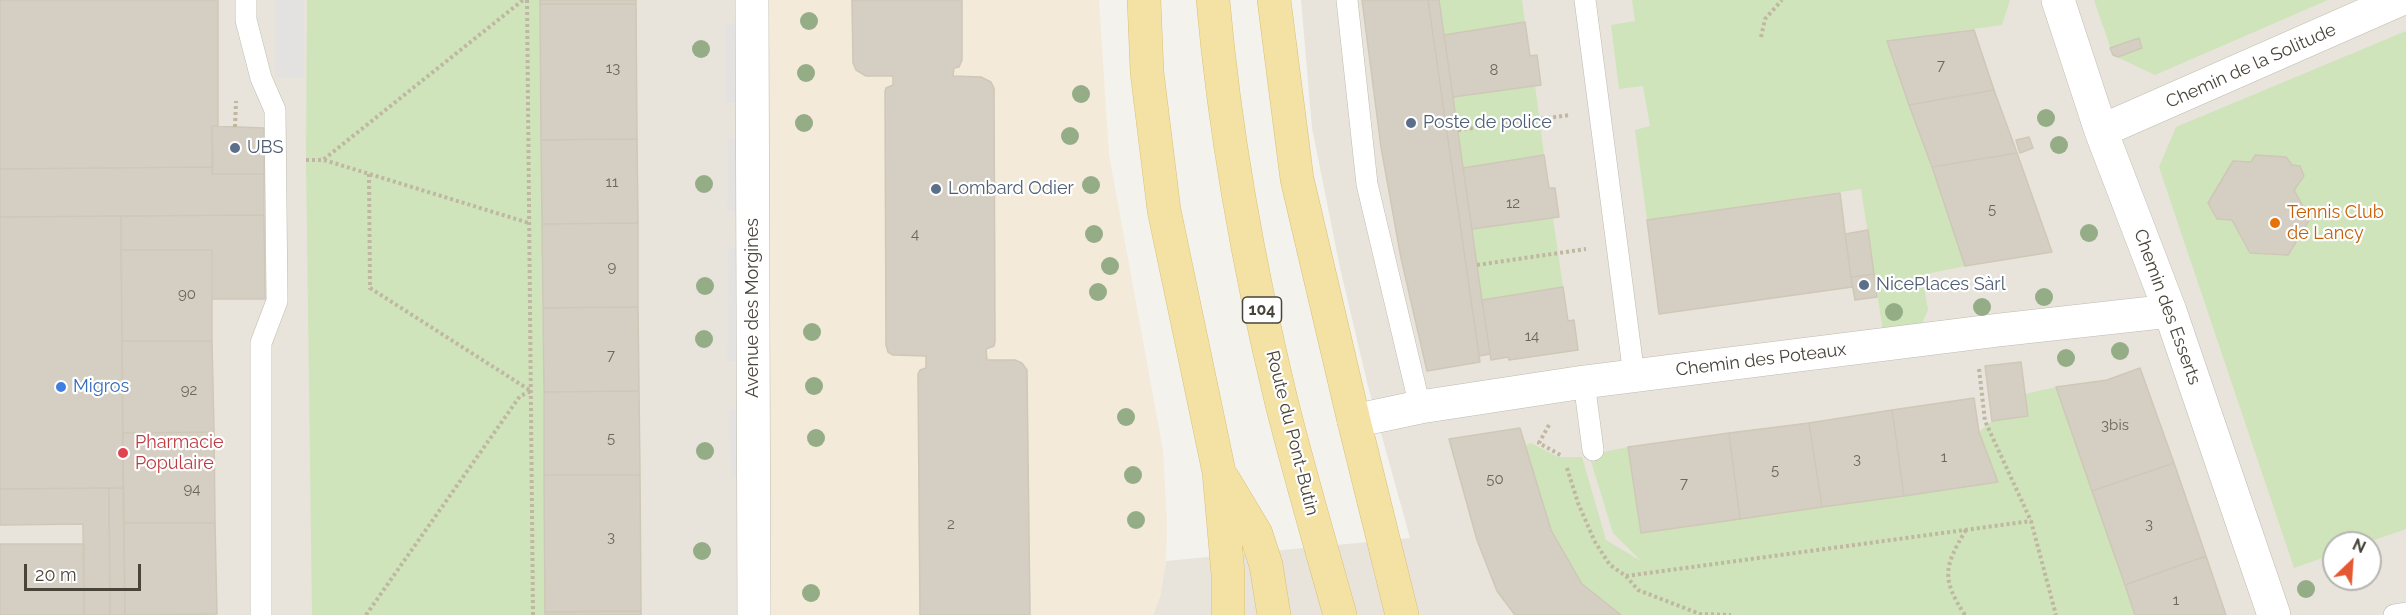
<!DOCTYPE html>
<html>
<head>
<meta charset="utf-8">
<style>
	body { margin:0 }
	#map { position:relative; width:2406px; height:615px; overflow:hidden; background:#f4f2ec; font-family:Raleway,sans-serif }
	canvas { display:block }
	.north { position:absolute; left:2322px; top:531px; width:60px; height:60px; box-sizing:border-box; background:#fff; border:2px solid #b6b4b0; border-radius:50%; rotate:25deg; font-size:16px; font-weight:700; line-height:24px; text-align:center; color:#48443a }
	.north::after { content:''; display:block; margin:auto; width:21px; height:27px; background:#e45833; clip-path:polygon(50% 0,100% 100%,50% 72%,0 100%) }
	.scale { position:absolute; left:24px; top:564px; width:117px; height:27px; box-sizing:border-box; border:3px solid #48443a; border-top:0; padding-left:8px; font-size:18px; line-height:21px; white-space:nowrap; color:#48443a; -webkit-text-stroke:4px #fff; paint-order:stroke }
</style>
</head>
<body>
<div id="map">
<canvas width="2406" height="615"></canvas>
<div class="north">N</div>
<div class="scale">20 m</div>
</div>
<script>
const g = document.querySelector('canvas').getContext('2d');
g.lineJoin = 'round';
function fill(path, color) {
  g.fillStyle = color;
  g.fill(path, 'evenodd');
}
function strokePath(path, color, width, dash) {
  g.strokeStyle = color;
  g.lineWidth = width;
  g.lineCap = dash ? 'butt' : 'round';
  g.setLineDash(dash || []);
  g.stroke(path);
}
function label(font, color, halo, rows, align = 'center') {
  g.font = font + ' Raleway,sans-serif';
  g.lineWidth = 4.5;
  g.setLineDash([]);
  g.textBaseline = 'middle';
  g.strokeStyle = halo;
  g.fillStyle = color;
  for (const [text, x, y, turn = 0] of rows) {
    g.save();
    g.translate(x, y);
    g.rotate((+turn || 0) * Math.PI / 180);
    g.textAlign = isNaN(turn) ? turn : align;
    if (halo) g.strokeText(text, 0, 0);
    g.fillText(text, 0, 0);
    g.restore();
  }
}
fill(new Path2D(`
	M0,0H752L754,615H0Z
	M1301,0H2406V615H1153L1160,596L1166,561L1410,538L1368,386L1340,268L1312,128ZM2334,543H2370V579H2334Z`), '#e8e4db');
fill(new Path2D(`
	M752,0H1099L1109,155L1163,450L1167,524L1166,561L1160,596L1153,615H754Z`), '#f3eada');
fill(new Path2D(`
	M307,0H540L545,615H312L306,160Z
	M1439,0H1522L1525,22L1444,35Z
	M1632,0H2010L2002,25L1888,41L1965,266L1922,275L1928,310L1922,323L1883,331L1861,189L1647,220L1635,130L1650,126L1643,86L1619,89L1611,25L1635,21Z
	M2094,0H2328L2155,75L2113,55Z
	M2406,31V529L2366,543H2334V554L2294,568L2159,167L2176,127Z
	M1535,85L1544,155L1463,168L1453,97Z
	M1553,218L1563,287L1482,300L1472,229Z
	M2056,387L2135,615H1621L1582,584L1551,530L1526,445L1531,443L1558,457H1582L1606,540L1641,561L1613,533L1589,455L1628,447L1641,533L1998,482L1979,432L1992,421L2028,416L2025,394Z`), '#cfe4ba');
fill(new Path2D(`
	M275,0H304V77H275Z
	M725,24H739L740,103H725Z
	M728,139H741V211H727Z
	M728,248H744L743,362L727,361Z
	M729,409H745L747,475L731,476Z`), '#e4e2e0');
const building = new Path2D(`
	M0,0H218V126H212L213,167L0,169Z
	M540,0H636V4H540Z
	M852,0H962V60L959,67L954,68L953,76L981,77L991,82L994,88L995,341L994,346L986,349L987,360H1015L1022,363L1027,370L1030,615H920L918,374L920,370L926,368V356L893,355L888,352L886,345L885,91L886,88L893,85V76H866L856,70L853,63Z
	M1362,0H1428L1480,362L1427,371L1401,258L1381,147Z
	M1428,0H1439L1482,300L1490,354L1479,356Z
	M540,4H636L637,139L541,140Z
	M1525,22L1530,56L1537,55L1541,85L1453,97L1444,35Z
	M1974,30L1994,90L1909,105L1887,41Z
	M2139,38L2142,48L2118,57L2113,55L2110,48Z
	M1994,90L2017,153L1932,167L1909,105Z
	M212,126L264,128V174H212Z
	M2029,137L2033,148L2020,153L2016,140Z
	M637,139L638,223L542,224L541,140Z
	M2017,153L2052,252L1965,266L1932,167Z
	M1544,155L1549,188H1555L1559,217L1472,229L1463,168Z
	M2255,155L2286,157L2292,165L2300,166L2304,176L2294,190L2310,219L2288,255L2250,253L2232,220L2217,219L2208,203L2233,161L2251,162Z
	M213,167L212,174H264V215L0,217V169Z
	M1840,193L1852,287L1659,314L1647,220Z
	M264,215L265,299H212V250H121V216Z
	M121,216L123,488L0,489V217Z
	M638,223V307L543,308L542,224Z
	M1868,230L1874,274L1851,277L1845,234Z
	M121,250H212V341H122Z
	M1874,274L1877,297L1855,300L1851,277Z
	M1563,287L1568,321L1574,320L1578,350L1509,360L1508,357L1491,360L1482,300Z
	M638,307L639,391L544,392L543,308Z
	M122,341H212L214,432L123,433Z
	M2021,362L2028,416L1992,421L1985,366Z
	M2140,368L2174,463L2092,491L2056,387L2107,380Z
	M639,391L640,475H544V392Z
	M1974,398L1979,432L1998,482L1904,496L1892,410Z
	M1892,410L1904,496L1822,507L1809,423Z
	M1809,423L1822,507L1740,519L1729,433Z
	M1520,428L1551,530L1582,584L1621,615H1515L1497,591L1477,540L1449,439Z
	M214,432L215,523H124L123,433Z
	M1729,433L1740,519L1641,533L1628,447Z
	M2174,463L2206,556L2125,585L2092,491Z
	M544,475H640L641,611L545,612Z
	M109,488L110,615H84L83,524L0,525V489Z
	M109,488H123L125,615H110Z
	M124,523H215L217,614L125,615Z
	M0,544H84V615H0Z
	M2206,556L2226,615H2135L2125,585Z
	M641,611V615H545V612Z`);
fill(building, '#d5cfc3');
strokePath(building, '#cfc7b7', 1.5);
const service = new Path2D(`
	M246,0V20L261,78L275,110L277,301L261,343V615
	M1347,0L1367,184L1420,407
	M1585,0L1634,376
	M1584,382L1593,450
	M2394,615L2406,613`);
const minor = new Path2D(`
	M2058,0L2101,131L2170,311L2274,615
	M2101,131L2399,0
	M1354,421L1420,407L1584,382L1999,330L2170,311`);
const tertiary = new Path2D(`
	M752,0L754,615`);
const primary = new Path2D(`
	M1144,0L1147,72L1164,210L1219,472L1228,574V615
	M1213,0C1225,135 1249,268 1281,400C1299,472 1320,543 1340,615
	M1274,0L1297,179L1354,421L1402,615
	M1223,479L1256,534L1266,565L1274,615`);
strokePath(service, '#bfbbaf', 22);
strokePath(minor, '#bfbbaf', 34);
strokePath(tertiary, '#bfbbaf', 34);
strokePath(primary, '#d9c076', 34);
strokePath(new Path2D(`
	M527,0L533,615
	M1761,37L1765,19L1782,0
	M235,127L236,101
	M1458,130L1570,115
	M306,160H323L523,0
	M324,160L529,223
	M1477,265L1586,249
	M1979,369L1985,421L2031,521L2056,615
	M1549,425L1539,443L1562,456
	M1567,468L1578,503L1595,542L1610,565L1626,576L1638,590L1700,614L1731,615
	M1626,576L2031,521
	M366,615L520,396L531,391L370,288L369,174
	M1965,615C1941,579 1944,566 1966,530`), '#c0b7a2', 4, [3, 3]);
strokePath(service, '#fff', 21);
strokePath(minor, '#fff', 33);
strokePath(tertiary, '#fff', 33);
strokePath(primary, '#f4e2a5', 33);
g.fillStyle = '#95ad86';
for (const [x, y] of [
	[809,21],
	[701,49],
	[806,73],
	[1081,94],
	[2046,118],
	[804,123],
	[1070,136],
	[2059,145],
	[704,184],
	[1091,185],
	[2089,233],
	[1094,234],
	[1110,266],
	[705,286],
	[1098,292],
	[2044,297],
	[1982,307],
	[1894,312],
	[812,332],
	[704,339],
	[2120,351],
	[2066,358],
	[814,386],
	[1126,417],
	[816,438],
	[705,451],
	[1133,475],
	[1136,520],
	[702,551],
	[2306,589],
	[811,593]
]) {
  g.beginPath();
  g.arc(x, y, 9, 0, 2 * Math.PI);
  g.fill();
}
for (const [x, y, r, color] of [
	[1411,123,6,"#5c6f8a"],
	[235,148,6,"#5c6f8a"],
	[936,189,6,"#5c6f8a"],
	[2275,223,6,"#e8710a"],
	[1864,285,6,"#5c6f8a"],
	[61,387,6,"#3f7fe0"],
	[123,453,6,"#e0444e"]
]) {
  const dot = new Path2D();
  dot.arc(x, y, r, 0, 2 * Math.PI);
  g.fillStyle = color;
  g.fill(dot);
  strokePath(dot, '#fff', 2);
}
label('15px', '#6b675c', null, [
	["7",1941,65],
	["13",613,68],
	["8",1494,70],
	["11",612,182],
	["12",1513,203],
	["5",1992,209],
	["4",915,234],
	["9",612,267],
	["90",187,294],
	["14",1532,336],
	["7",611,355],
	["92",189,390],
	["3bis",2115,425],
	["5",611,438],
	["1",1944,457],
	["3",1857,459],
	["5",1775,470],
	["50",1495,479],
	["7",1684,483],
	["94",192,489],
	["2",951,524],
	["3",2149,524],
	["3",611,537],
	["1",2176,600]
]);
for (const [x, y, w] of [
	[1262,310,39]
]) {
  const box = new Path2D();
  box.roundRect(x - w / 2, y - 13, w, 26, 4.5);
  g.fillStyle = '#fff';
  g.fill(box);
  strokePath(box, '#48443a', 1.5);
}
label('bold 16px', '#48443a', null, [
	["104",1262,310]
]);
label('18px', '#48443a', '#fff', [
	["Chemin de la Solitude",2251,66,-24],
	["Chemin des Esserts",2167,307,70],
	["Avenue des Morgines",753,308,-90],
	["Chemin des Poteaux",1761,360,-7],
	["Route du Pont-Butin",1292,433,76]
]);
label('18px', '#4e5e75', '#fff', [
	["Poste de police",1423,123],
	["UBS",247,148],
	["Lombard Odier",948,189],
	["NicePlaces Sàrl",1876,285]
], 'left');
label('18px', '#c56008', '#fff', [
	["Tennis Club",2287,213],
	["de Lancy",2287,234]
], 'left');
label('18px', '#366cbe', '#fff', [
	["Migros",73,387]
], 'left');
label('18px', '#be3a42', '#fff', [
	["Pharmacie",135,443],
	["Populaire",135,464]
], 'left');
</script>
</body>
</html>
